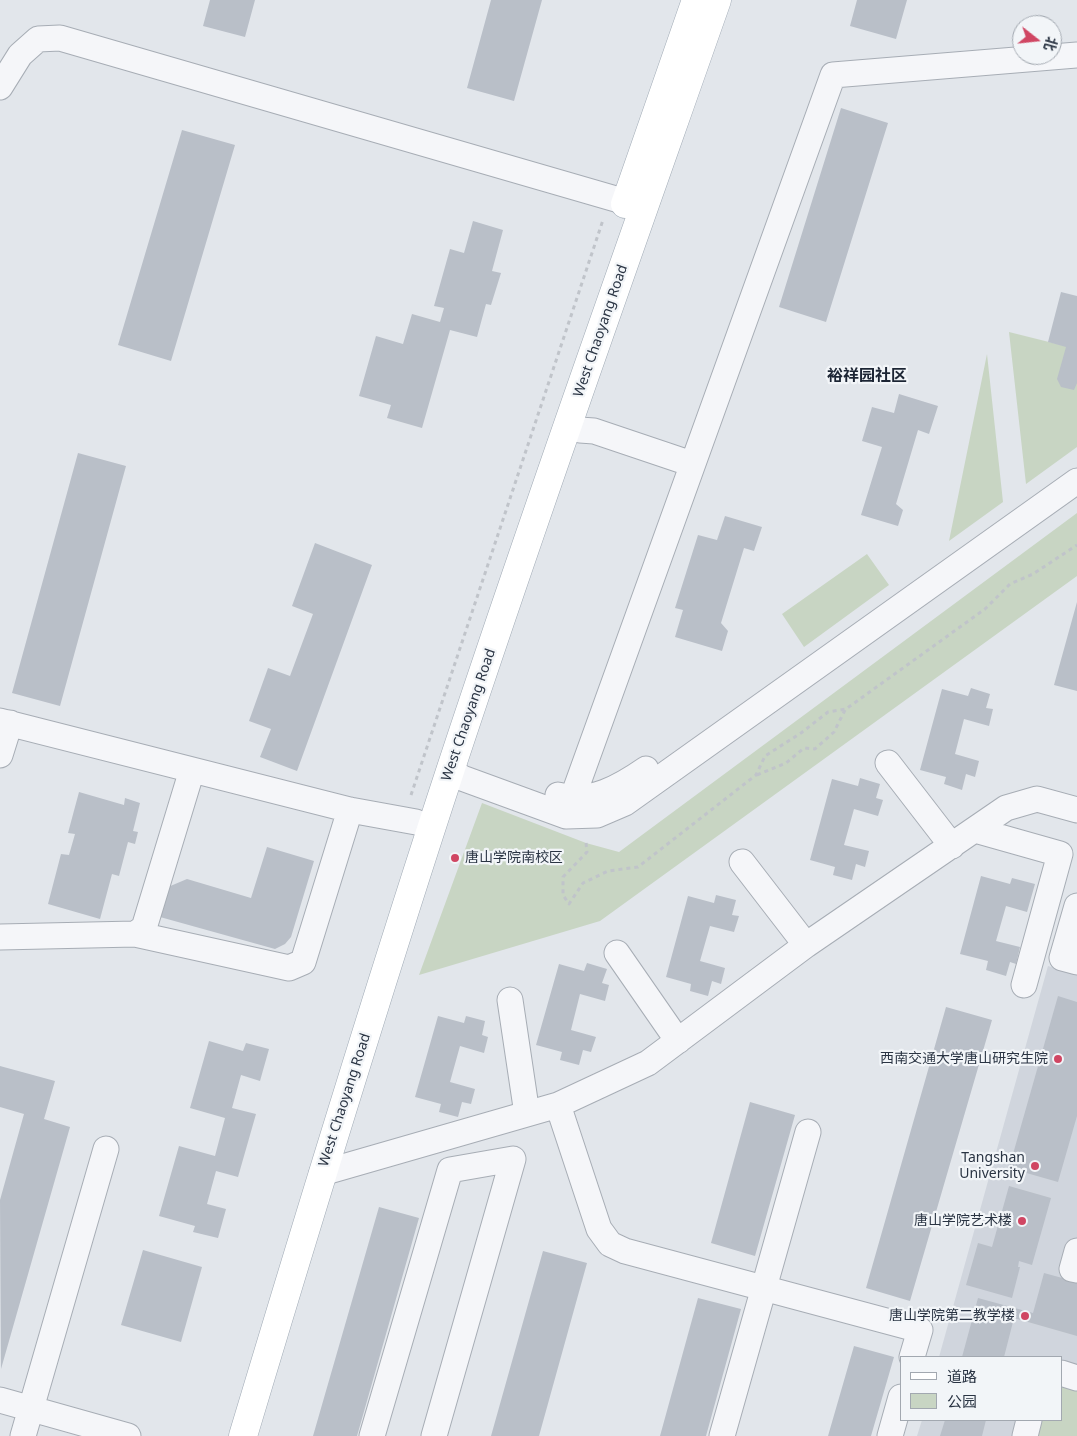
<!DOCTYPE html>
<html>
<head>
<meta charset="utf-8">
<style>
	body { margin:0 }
	#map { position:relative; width:1077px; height:1436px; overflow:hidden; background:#e2e6eb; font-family:"Noto Sans","Noto Sans SC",sans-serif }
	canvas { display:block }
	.legend { position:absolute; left:900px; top:1356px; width:162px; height:65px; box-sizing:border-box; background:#f2f5f8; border:1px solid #a2a8b0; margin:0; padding:6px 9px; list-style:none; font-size:15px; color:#2a3443 }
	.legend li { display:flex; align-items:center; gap:10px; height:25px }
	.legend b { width:25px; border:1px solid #a2a8b0 }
	.north { position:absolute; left:1012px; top:15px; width:50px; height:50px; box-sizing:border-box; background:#f2f5f8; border:1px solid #a2a8b0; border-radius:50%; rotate:106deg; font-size:14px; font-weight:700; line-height:20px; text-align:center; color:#2a3443 }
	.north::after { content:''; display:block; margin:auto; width:18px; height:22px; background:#d04663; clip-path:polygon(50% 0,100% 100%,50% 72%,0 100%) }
</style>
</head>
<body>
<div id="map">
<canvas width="1077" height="1436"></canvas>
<ul class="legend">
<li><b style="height:6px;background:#fff"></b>道路</li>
<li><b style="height:14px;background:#c8d5c3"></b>公园</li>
</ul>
<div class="north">北</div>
</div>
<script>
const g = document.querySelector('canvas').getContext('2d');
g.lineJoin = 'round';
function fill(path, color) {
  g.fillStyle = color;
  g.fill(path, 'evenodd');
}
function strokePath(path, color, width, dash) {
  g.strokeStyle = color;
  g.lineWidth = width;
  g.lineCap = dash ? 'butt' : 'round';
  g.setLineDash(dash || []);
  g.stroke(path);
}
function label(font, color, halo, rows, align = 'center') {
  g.font = font + ' "Noto Sans","Noto Sans SC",sans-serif';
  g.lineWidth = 4.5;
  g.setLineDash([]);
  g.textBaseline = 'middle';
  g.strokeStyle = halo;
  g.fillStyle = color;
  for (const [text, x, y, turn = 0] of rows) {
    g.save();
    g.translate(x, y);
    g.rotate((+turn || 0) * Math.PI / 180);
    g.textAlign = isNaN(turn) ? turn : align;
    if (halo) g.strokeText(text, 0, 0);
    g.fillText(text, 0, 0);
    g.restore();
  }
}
fill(new Path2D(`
	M1048,966L1077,975V1436H917L922,1420H1061V1357H939Z`), '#d0d5dd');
fill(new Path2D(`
	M1009,332L1077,349V447L1026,484Z
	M987,354L1003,502L949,541Z
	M1077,513V576L600,921L419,975L482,803L586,843L619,852Z
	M867,554L889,585L804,647L782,614Z
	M1061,1384L1077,1388V1436H1036L1040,1420H1061Z`), '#c8d5c3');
fill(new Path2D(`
	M210,0H255L245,37L203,26Z
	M491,0H542L514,101L467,88Z
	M857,0H907L896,39L850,26Z
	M841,108L888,123L826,322L779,307Z
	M182,130L235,145L171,361L118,345Z
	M473,221L503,230L492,271L501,273L491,305L486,304L477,337L450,330L422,428L387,418L391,405L359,396L376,336L403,344L412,314L440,322L444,308L434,306L450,249L464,253Z
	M1061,292L1077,296V383L1074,390L1061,387L1057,379L1066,347L1048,342Z
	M899,394L938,406L929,434L918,430L896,504L903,510L898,526L861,515L882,447L862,441L872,407L894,413Z
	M78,453L126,466L60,706L12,693Z
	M725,516L762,527L754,551L744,548L721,623L728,631L722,651L675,637L683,610L675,608L698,535L717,540Z
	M315,543L372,565L297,771L260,757L271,729L249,721L268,668L290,676L313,614L292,606Z
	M1077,602V691L1054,685Z
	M971,688L990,694L986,708L993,709L989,726L964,719L955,754L979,761L975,777L966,774L962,790L944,784L946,777L920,770L942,689L968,696Z
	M860,778L880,784L876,798L883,800L878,816L854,809L844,845L869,851L865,867L856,864L852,880L833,875L835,867L810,860L832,779L858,786Z
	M79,792L124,805L125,798L140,803L133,831L138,832L135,844L128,842L119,876L112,874L100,919L48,904L61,854L69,855L75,834L68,833Z
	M267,847L314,861L291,937L285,944L275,949L160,917L168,887L187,879L251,898Z
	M981,876L1010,884L1012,878L1035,884L1027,912L1006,906L996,941L1020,947L1016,964L1010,962L1006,976L986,970L988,961L960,954Z
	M716,895L736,900L732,915L739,916L734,932L710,926L700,961L725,968L721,984L712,981L708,996L690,991L691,984L666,977L688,896L714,903Z
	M587,963L607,969L602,983L609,985L605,1001L580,994L571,1030L596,1037L591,1052L583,1050L579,1065L560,1060L562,1052L536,1045L559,964L584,971Z
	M1058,996L1077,1002V1116L1058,1182L1009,1168Z
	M946,1007L992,1020L910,1301L866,1288Z
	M438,1016L464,1023L466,1016L485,1021L482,1035L488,1037L484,1053L460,1046L450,1082L475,1089L471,1104L462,1102L458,1117L439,1112L441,1104L415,1097Z
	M209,1041L243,1051L246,1043L269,1049L260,1081L241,1075L232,1108L256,1114L238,1177L216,1171L207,1204L226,1209L218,1238L193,1232L195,1226L159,1216L179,1146L215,1156L225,1118L190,1108Z
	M0,1066L55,1081L44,1119L70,1127L1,1369L0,1200L24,1114L0,1107Z
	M750,1102L795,1115L755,1256L711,1243Z
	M1009,1186L1051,1198L1032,1265L1019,1261L1018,1267H1020L1012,1298L966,1285L978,1243L992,1247Z
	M379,1207L419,1218L357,1436H313Z
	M143,1250L202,1267L181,1342L121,1325Z
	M543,1251L587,1263L539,1436H491Z
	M1044,1273L1077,1282V1336L1014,1318L1004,1357H962L978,1298L1033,1313Z
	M698,1298L741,1309L706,1436H660Z
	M854,1346L894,1357L871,1436H828Z
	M945,1420H986L982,1436H940Z`), '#b9bfc8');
const minor = new Path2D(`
	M0,87L20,55L38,39L60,38L626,202
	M567,426L580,430L594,431L692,464
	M0,721L350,810L416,822
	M0,755L10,723
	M888,763L952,846
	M450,769L462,778L566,816L597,815L625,803L1077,481
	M558,795C591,804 620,787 646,769
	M566,816L833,75L1077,55
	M975,830L1060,854L1024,985
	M742,862L806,945
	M1077,906L1062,958L1077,962
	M135,934L289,968L303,962L350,810
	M0,937L135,934L144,928L192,770
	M617,953L678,1041
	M510,1000L527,1114
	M558,1105L599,1229L610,1244L625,1251L920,1330L912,1357
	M322,1173L558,1105L648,1063L806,945L1006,808L1037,799L1077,810
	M1077,1251L1072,1269L1077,1270
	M1061,1373L1077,1378
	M0,1400L128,1436
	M23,1436L106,1149
	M372,1436L450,1170L513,1159L434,1436
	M722,1436L808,1132
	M890,1436L901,1397
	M1025,1436L1029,1420`);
const major = new Path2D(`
	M625,204L696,0
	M243,1436C310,1213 378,990 451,768C536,511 627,256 717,0`);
strokePath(minor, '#a7adb5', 27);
strokePath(major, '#a1abb6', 29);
strokePath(new Path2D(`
	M757,775L786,763L804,748L815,749L834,732L845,710
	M411,795L603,220
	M586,843L587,852L563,877V895L569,904L583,883L608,871L638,867L756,775L765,756L801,733L828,712L846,709L985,609L1010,584L1033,574L1077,545`), '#c0c4ca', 3, [4, 4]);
strokePath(minor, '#f5f6f9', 25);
strokePath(major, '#fff', 28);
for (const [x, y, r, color] of [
	[455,858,5,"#d04663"],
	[1058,1059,5,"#d04663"],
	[1035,1166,5,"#d04663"],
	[1022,1221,5,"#d04663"],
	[1025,1316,5,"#d04663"]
]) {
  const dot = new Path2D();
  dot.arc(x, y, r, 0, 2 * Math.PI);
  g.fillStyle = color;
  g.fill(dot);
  strokePath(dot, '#f2f5f8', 2);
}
label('14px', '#2a3443', '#f2f5f8', [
	["West Chaoyang Road",601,331,-71],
	["West Chaoyang Road",469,715,-71],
	["West Chaoyang Road",345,1100,-72]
]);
label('14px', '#2a3443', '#f2f5f8', [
	["唐山学院南校区",465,858,"left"],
	["西南交通大学唐山研究生院",1048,1059],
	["Tangshan",1025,1158],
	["University",1025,1174],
	["唐山学院艺术楼",1012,1221],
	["唐山学院第二教学楼",1015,1316]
], 'right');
label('bold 16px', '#1c2534', '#f2f5f8', [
	["裕祥园社区",867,376]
]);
</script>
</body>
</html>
